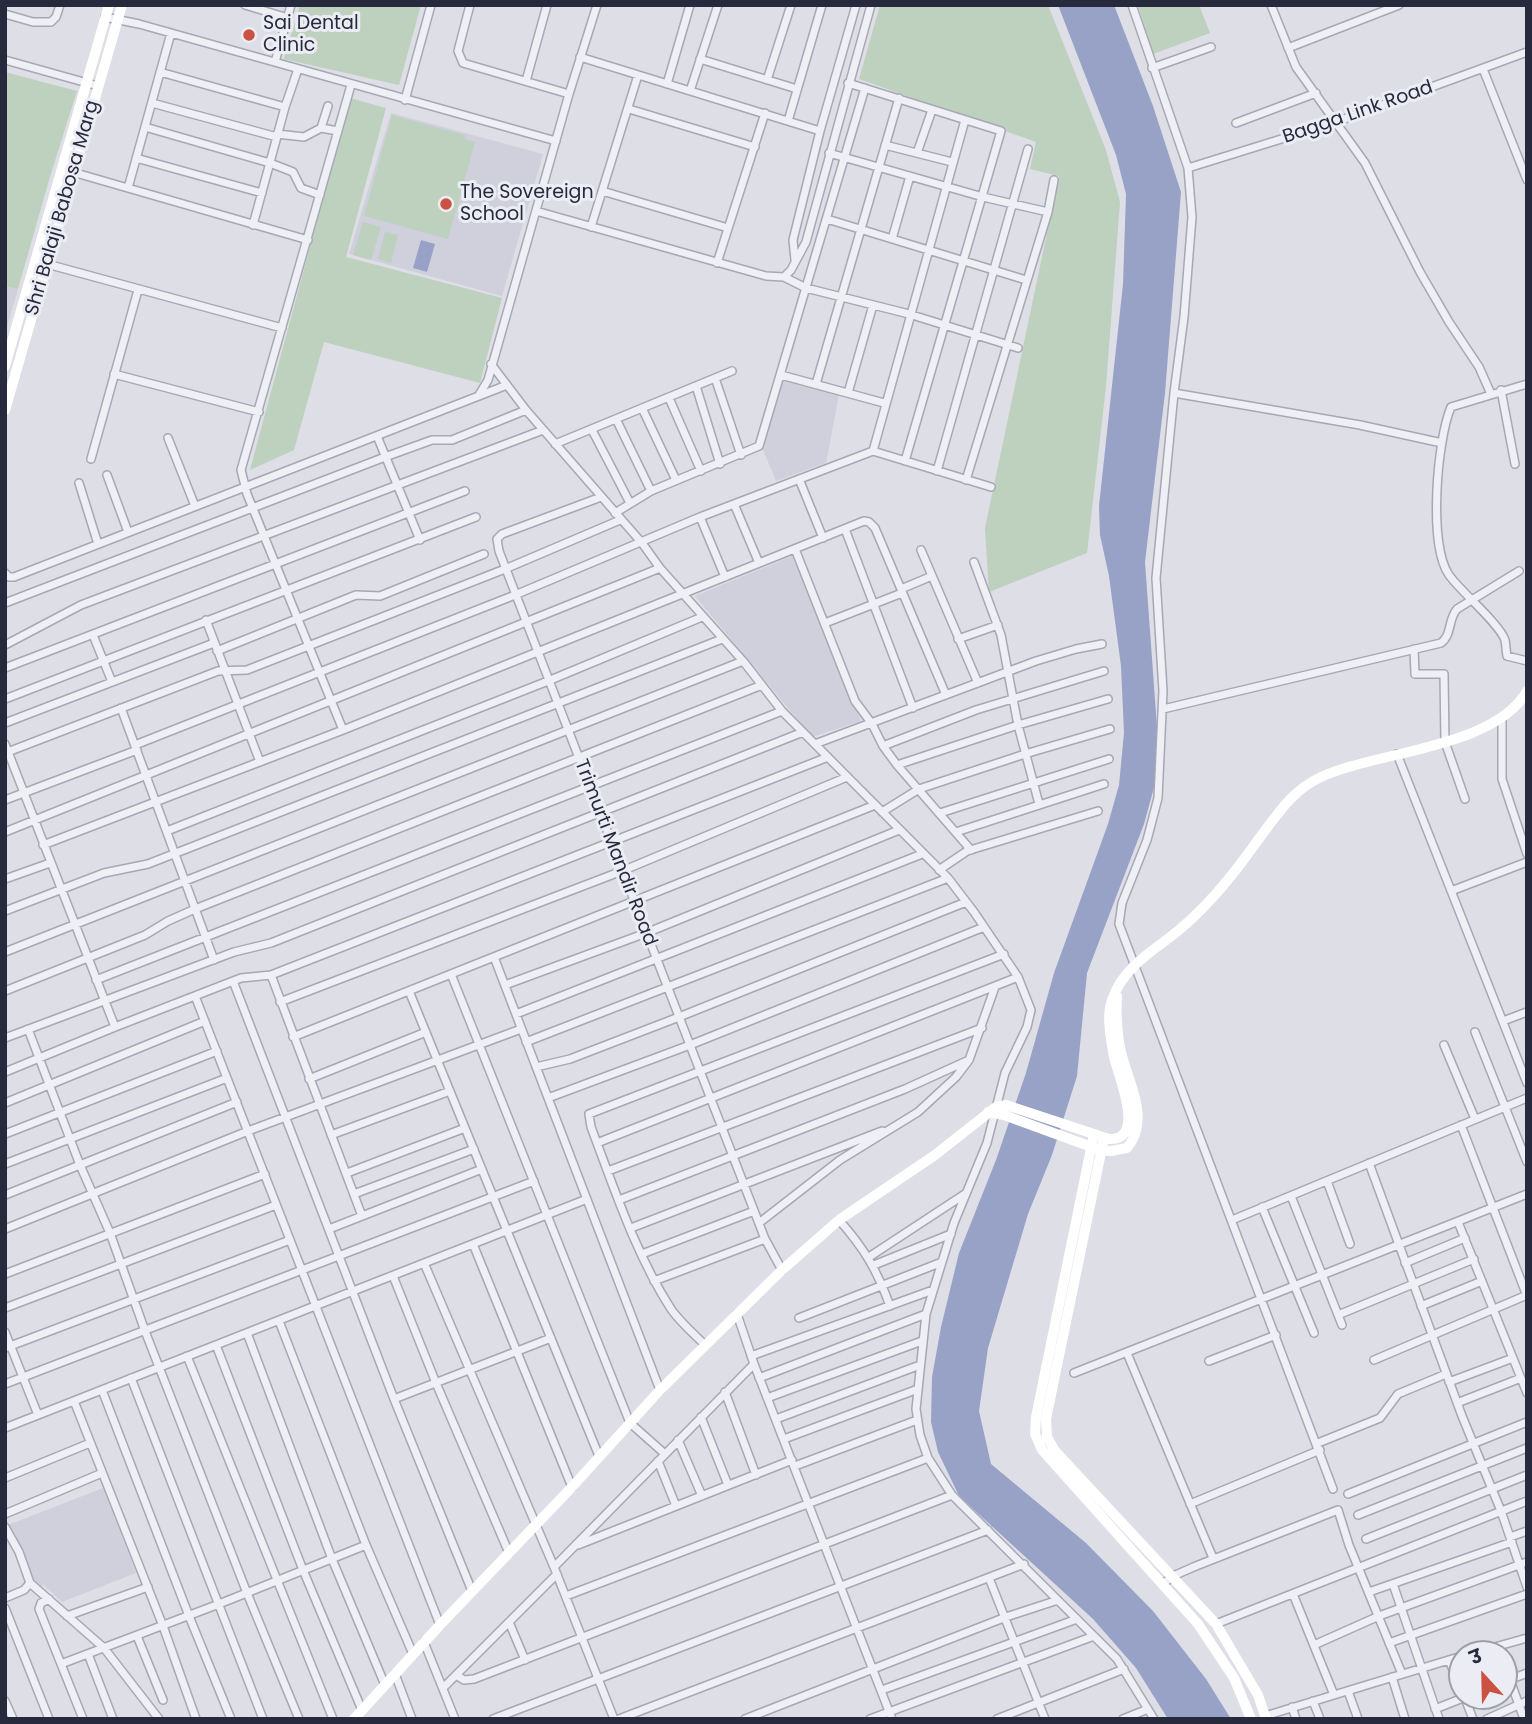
<!DOCTYPE html>
<html>
<head>
<meta charset="utf-8">
<style>
	body { margin:0 }
	#map { position:relative; width:1532px; height:1724px; overflow:hidden; background:#dddee6; font-family:Poppins,"Noto Sans Devanagari",sans-serif }
	canvas { display:block }
	.frame { position:absolute; inset:0; border:7px solid #27293d; pointer-events:none }
	.north { position:absolute; left:1448px; top:1640px; width:70px; height:70px; box-sizing:border-box; background:#ecedf4; border:2px solid #9d9fab; border-radius:50%; rotate:338deg; font-size:19px; font-weight:700; line-height:28px; text-align:center; color:#27293d }
	.north::after { content:''; display:block; margin:auto; width:24px; height:32px; background:#cb5242; clip-path:polygon(50% 0,100% 100%,50% 72%,0 100%) }
</style>
</head>
<body>
<div id="map">
<canvas width="1532" height="1724"></canvas>
<div class="frame"></div>
<div class="north">उ</div>
</div>
<script>
const g = document.querySelector('canvas').getContext('2d');
g.lineJoin = 'round';
function fill(path, color) {
  g.fillStyle = color;
  g.fill(path, 'evenodd');
}
function strokePath(path, color, width, dash) {
  g.strokeStyle = color;
  g.lineWidth = width;
  g.lineCap = dash ? 'butt' : 'round';
  g.setLineDash(dash || []);
  g.stroke(path);
}
function label(font, color, halo, rows, align = 'center') {
  g.font = font + ' Poppins,sans-serif';
  g.lineWidth = 6;
  g.setLineDash([]);
  g.textBaseline = 'middle';
  g.strokeStyle = halo;
  g.fillStyle = color;
  for (const [text, x, y, turn = 0] of rows) {
    g.save();
    g.translate(x, y);
    g.rotate((+turn || 0) * Math.PI / 180);
    g.textAlign = isNaN(turn) ? turn : align;
    if (halo) g.strokeText(text, 0, 0);
    g.fillText(text, 0, 0);
    g.restore();
  }
}
fill(new Path2D(`
	M391,113L543,154L502,296L349,254Z
	M5,286L18,289L5,334Z
	M781,379L839,395L826,463L776,481L761,445Z
	M797,554L861,721L812,737L695,596Z
	M103,1488L136,1573L62,1602L44,1585L36,1588L8,1525Z`), '#cfd0db');
fill(new Path2D(`
	M300,5H421L399,85L284,59Z
	M880,5H1048L1106,150L1120,202L1106,386L1087,553L989,592L985,528L1059,176L1030,169L1036,142L859,79Z
	M1138,5H1199L1210,33L1153,54Z
	M5,72L77,91L49,180L18,289L5,286Z
	M350,98L386,108L346,257L502,298L480,383L324,342L294,450L250,470Z
	M392,115L464,135L465,139L475,142L448,239L364,216Z
	M363,222L381,227L371,260L353,255Z
	M385,232L398,235L391,263L378,259Z`), '#bed0be');
fill(new Path2D(`
	M1058,5H1114L1153,106L1181,192L1165,393L1145,562L1158,741L1155,784L1144,824L1087,973L1077,1076L1052,1155L1028,1214L988,1348L979,1411L991,1464L1086,1543L1153,1611L1206,1679L1231,1719H1168L1136,1668L1093,1619L959,1496L938,1452L931,1422L932,1377L941,1327L959,1253L996,1160L1026,1073L1054,973L1108,824L1119,785L1124,733L1121,666L1109,576L1100,535L1099,506L1123,284L1126,194L1116,155Z
	M421,240L435,244L427,272L413,268Z`), '#98a2c6');
const street = new Path2D(`
	M245,5L288,18
	M470,5L458,51L463,63L569,94
	M1132,5L1188,168L1192,217L1184,317L1174,393L1156,578L1163,691L1158,798L1147,840L1122,903L1119,924L1333,1489
	M1271,5L1296,67L1365,163L1420,272L1449,322L1479,367L1491,394
	M5,14L33,22H51L56,17L60,5
	M105,17L139,24L556,141
	M1288,48L1399,5
	M580,57L820,131
	M700,59L797,89
	M5,60L98,86
	M275,62L291,5
	M1152,68L1211,47
	M1483,69L1527,180
	M160,72L285,107
	M767,80L791,5
	M526,81L547,5
	M848,83L1001,131L905,461
	M667,84L690,5
	M690,91L718,5
	M405,100L431,5
	M152,103L277,137
	M629,109L755,147
	M788,121L822,5
	M1236,123L1316,93
	M145,127L270,163L293,172L301,188L320,195
	M321,128L328,106
	M277,134L304,137L321,128L338,131
	M885,145L952,162
	M829,153L983,197L1048,212
	M917,153L932,110
	M136,158L262,193
	M1188,168L1336,122L1527,52
	M62,169L308,240
	M128,188L171,33
	M602,191L728,228
	M536,211L766,276L784,277L791,270L806,242L871,5
	M827,219L1026,280
	M253,225L285,107L298,69
	M591,227L638,75
	M892,239L910,176
	M795,260L793,240L820,131L856,5
	M717,263L765,113
	M47,264L282,328
	M784,277L806,288L909,314L1018,348
	M491,364L526,410L642,543L660,568L743,661L782,711L948,878L974,912L1018,977L1031,1010L1027,1027L1005,1073L987,1143L954,1223L926,1314L916,1409L920,1435L928,1458L952,1495L1117,1659L1154,1719
	M114,374L259,412
	M781,375L884,403
	M715,378L741,455
	M816,384L899,98
	M1527,384L1451,407C1437,440 1428,545 1449,575C1461,592 1499,623 1505,640C1506,645 1506,651 1507,656L1527,661
	M696,386L720,464
	M1501,390L1515,464
	M848,393L873,305
	M1174,393L1360,425L1442,443
	M479,395L488,380L569,94L597,5
	M669,398L701,471
	M642,408L676,480
	M616,419L651,491
	M592,430L630,503
	M377,436L420,540
	M168,438L195,506
	M555,444L732,371
	M873,451L965,120
	M91,459L138,290
	M937,471L1028,149
	M107,475L128,532
	M799,479L823,538
	M966,480L1048,212L1054,180
	M79,483L98,544
	M601,497L502,534L497,539L499,551L765,1239L782,1270
	M734,504L759,563
	M615,513L651,491L759,446L865,88
	M700,517L725,577
	M845,529L913,708
	M795,549L855,701L872,724L883,746L897,765L971,850
	M921,550L978,683
	M974,562L1001,635L1018,725L1039,804
	M5,573L9,577H14L507,385
	M901,589L932,576
	M5,603L385,457L432,440H452L526,410
	M206,620L260,762
	M825,623L902,593
	M93,635L112,682
	M958,639L998,625
	M5,645L81,605L543,430
	M1414,649L1415,674H1444L1445,742L1465,799
	M217,651L356,595L380,596L484,554
	M5,668L465,491
	M5,699L476,517
	M121,708L214,960
	M1163,709L1441,643C1452,635 1448,619 1457,609L1519,571
	M1502,719V779L1527,854
	M5,723L214,643
	M343,730L247,494L241,470L351,85
	M5,744L115,1027L5,1072
	M815,744L1036,661L1076,649L1102,644
	M135,745L515,595L700,517L873,451L991,487
	M883,746L976,710L1104,671
	M5,753L218,671L247,670L505,569L620,520
	M1397,754L1527,1083
	M897,765L1018,725L1108,699
	M5,800L137,750
	M882,812L919,789L1025,754L1110,729
	M940,813L1109,759
	M167,831L548,681L702,617
	M5,832L660,568
	M956,832L1104,784
	M43,845L343,730L864,521L869,522L875,528L946,695
	M939,870L967,851L1098,811
	M5,879L50,863
	M1451,891L1527,862
	M5,911L104,873L148,864L722,639
	M5,952L743,661
	M494,957L660,1390
	M451,974L630,1423L665,1454
	M271,975L362,1216
	M96,980L782,711
	M233,981L394,1399L472,1591
	M505,985L646,933L899,830
	M5,991L145,935L168,921L195,909L762,685
	M409,991L599,1456
	M195,996L440,1625
	M280,1002L622,871L847,777
	M516,1014L922,854
	M1503,1021L1527,1012
	M115,1027L241,978L271,975L828,757
	M28,1029L80,1165L110,1233L145,1331L247,1593L299,1719
	M1475,1032L1527,1162
	M293,1037L875,805
	M5,1038L234,952L271,943L803,732
	M526,1042L948,878
	M1444,1045L1475,1119
	M536,1067L570,1059L679,1017L966,902
	M309,1079L426,1032
	M548,1098L690,1045L984,927
	M5,1103L205,1021
	M1461,1125L1527,1296
	M5,1134L217,1051
	M331,1135L450,1091
	M597,1143L1018,977
	M1369,1163L1462,1416L1501,1511L1527,1587
	M5,1164L227,1078
	M608,1171L982,1028
	M347,1173L465,1128
	M1327,1181L1350,1244
	M354,1194L474,1149
	M5,1195L237,1102
	M1291,1196L1342,1325
	M619,1200L905,1089L969,1060
	M1262,1207L1314,1333
	M839,1220C864,1248 877,1270 890,1306
	M1232,1220L1527,1098
	M1458,1222L1527,1393
	M759,1223L840,1160L918,1112L956,1077L969,1060L995,987
	M631,1228L882,1131
	M5,1229L248,1131L521,1029
	M329,1229L482,1169
	M473,1244L572,1487
	M642,1254L754,1211
	M869,1257L965,1194
	M424,1263L554,1567L614,1719
	M1405,1263L1465,1238
	M874,1265L951,1234
	M5,1274L265,1174
	M393,1276L436,1383L509,1553
	M654,1281L765,1239
	M1421,1306L1482,1281
	M5,1308L276,1205
	M737,1314L754,1364L892,1719
	M1338,1315L1474,1259
	M799,1318L942,1262
	M279,1321L366,1545L413,1654
	M5,1332L38,1415
	M247,1333L332,1559L385,1685
	M216,1345L303,1570L362,1710
	M705,1345C694,1334 680,1322 671,1309C636,1255 614,1188 591,1127L589,1114L1004,954
	M5,1348L290,1240
	M1127,1353L1213,1558
	M187,1356L333,1719
	M751,1356L933,1290
	M1374,1360L1527,1295
	M1209,1361L1276,1335
	M1074,1373L1527,1194
	M131,1378L263,1719
	M759,1378L926,1314
	M1449,1382L1513,1358
	M5,1384L534,1181
	M102,1390L189,1616L231,1719
	M725,1392L756,1475
	M767,1398L922,1341
	M394,1399L551,1338
	M74,1401L163,1626L196,1719
	M1457,1403L1521,1378
	M701,1417L728,1485
	M776,1419L920,1365
	M5,1428L587,1199
	M784,1439L918,1389
	M678,1440L702,1496
	M1318,1443L1380,1418L1398,1394L1446,1374
	M658,1461L676,1506
	M795,1466L917,1420
	M5,1478L90,1443
	M1348,1494L1527,1422
	M1190,1504L1320,1450
	M5,1514L102,1473
	M1358,1515L1527,1448
	M5,1527L19,1552L30,1583L24,1590L5,1598
	M1510,1537L1527,1531
	M1366,1539L1527,1475
	M578,1545L792,1460
	M554,1567L754,1364
	M989,1578L1045,1719
	M30,1583L104,1648L159,1719
	M1163,1584L1173,1576L1196,1566L1338,1510L1349,1545L1402,1674
	M1393,1584L1439,1719
	M1369,1592L1512,1542
	M1293,1594L1334,1695
	M566,1596L928,1458
	M49,1599L41,1603L39,1609L83,1719
	M5,1608L49,1719
	M67,1616L148,1587
	M509,1622L525,1660
	M1216,1624L1527,1501
	M137,1636L163,1700
	M424,1642L455,1719
	M1389,1643L1527,1594
	M1314,1645L1379,1616L1527,1562
	M88,1654L113,1719
	M1470,1654L1527,1638
	M1449,1660L1462,1692
	M61,1664L219,1604L366,1545
	M395,1674L412,1719
	M456,1675L464,1680L474,1679L952,1495
	M1392,1677L1405,1719
	M1510,1680L1524,1719
	M1504,1682L1527,1673
	M443,1688L557,1574
	M882,1690L1077,1619
	M1348,1691L1358,1719
	M1464,1696L1473,1719
	M5,1701L13,1719
	M1313,1701L1320,1719
	M1292,1707L1296,1719
	M1435,1709L1468,1696
	M1265,1716L1462,1656
	M493,1719L988,1530
	M619,1719L1024,1564
	M745,1719L1006,1617L1058,1600
	M870,1719L1094,1636
	M997,1719L1124,1669
	M1123,1719L1148,1709
	M1487,1719L1527,1701`);
strokePath(street, '#a6a8b3', 10);
strokePath(street, '#eff0f5', 7);
strokePath(new Path2D(`
	M5,366L109,5
	M5,410L122,5
	M988,1112L1004,1115L1100,1150L1111,1151L1127,1148C1151,1120 1128,1082 1121,1052C1117,1034 1116,1014 1117,996
	M1094,1134L1036,1417L1035,1434L1042,1450L1198,1624L1234,1678L1251,1719
	M1104,1138L1046,1419L1047,1437L1055,1451L1216,1624L1258,1695L1266,1719
	M354,1719L440,1625L572,1487L660,1390L782,1270L839,1220L935,1155L996,1107L1006,1105L1109,1139C1147,1141 1118,1075 1114,1057C1111,1040 1106,1016 1112,1000C1121,973 1143,957 1165,941C1202,914 1231,878 1258,840C1277,815 1291,791 1321,777C1378,751 1495,748 1527,691`), '#fff', 10);
for (const [x, y, r, color] of [
	[249,35,7,"#cb5242"],
	[446,204,7,"#cb5242"]
]) {
  const dot = new Path2D();
  dot.arc(x, y, r, 0, 2 * Math.PI);
  g.fillStyle = color;
  g.fill(dot);
  strokePath(dot, '#ecedf4', 2.5);
}
label('19px', '#27293d', '#ecedf4', [
	["Sai Dental",263,24],
	["Clinic",263,46],
	["The Sovereign",460,193],
	["School",460,215]
], 'left');
label('19px', '#27293d', '#ecedf4', [
	["Bagga Link Road",1358,113,-19],
	["Shri Balaji Babosa Marg",63,208,-74],
	["Trimurti Mandir Road",615,853,69]
]);
</script>
</body>
</html>
